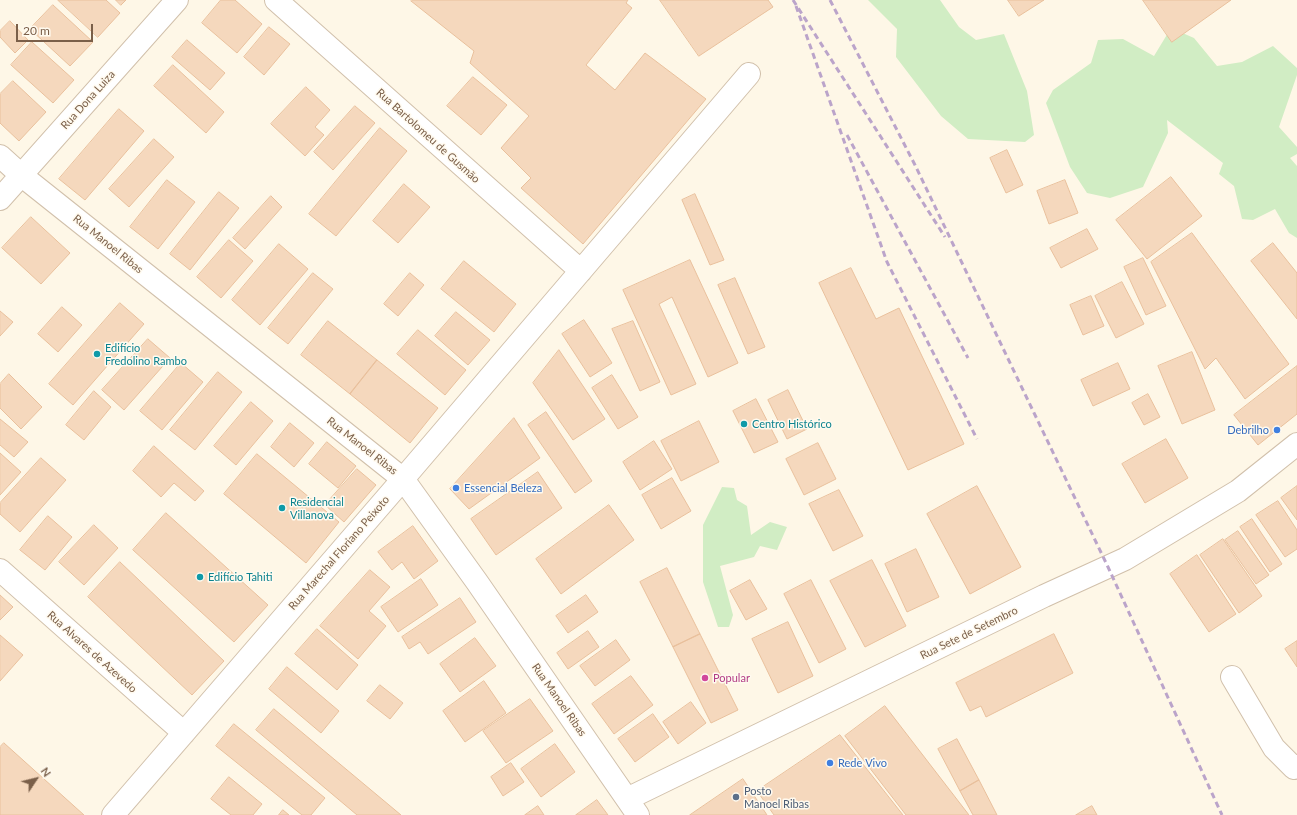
<!DOCTYPE html>
<html>
<head>
<meta charset="utf-8">
<style>
	body { margin:0 }
	#map { position:relative; width:1297px; height:815px; overflow:hidden; background:#fef7e7; font-family:Lato,sans-serif }
	canvas { display:block }
	.north { position:absolute; left:16px; top:759px; width:40px; height:40px; -webkit-text-stroke:3px #fffaef; paint-order:stroke; rotate:55deg; font-size:11px; font-weight:700; line-height:16px; text-align:center; color:#7a5f49 }
	.north::after { content:''; display:block; margin:auto; width:14px; height:18px; background:#7a5f49; clip-path:polygon(50% 0,100% 100%,50% 72%,0 100%) }
	.scale { position:absolute; left:16px; top:24px; width:77px; height:18px; box-sizing:border-box; border:2px solid #7a5f49; border-top:0; padding-left:5px; font-size:12px; line-height:14px; white-space:nowrap; color:#7a5f49; -webkit-text-stroke:3px #fffaef; paint-order:stroke }
</style>
</head>
<body>
<div id="map">
<canvas width="1297" height="815"></canvas>
<div class="north">N</div>
<div class="scale">20 m</div>
</div>
<script>
const g = document.querySelector('canvas').getContext('2d');
g.lineJoin = 'round';
function fill(path, color) {
  g.fillStyle = color;
  g.fill(path, 'evenodd');
}
function strokePath(path, color, width, dash) {
  g.strokeStyle = color;
  g.lineWidth = width;
  g.lineCap = dash ? 'butt' : 'round';
  g.setLineDash(dash || []);
  g.stroke(path);
}
function label(font, color, halo, rows, align = 'center') {
  g.font = font + ' Lato,sans-serif';
  g.lineWidth = 3;
  g.setLineDash([]);
  g.textBaseline = 'middle';
  g.strokeStyle = halo;
  g.fillStyle = color;
  for (const [text, x, y, turn = 0] of rows) {
    g.save();
    g.translate(x, y);
    g.rotate((+turn || 0) * Math.PI / 180);
    g.textAlign = isNaN(turn) ? turn : align;
    if (halo) g.strokeText(text, 0, 0);
    g.fillText(text, 0, 0);
    g.restore();
  }
}
fill(new Path2D(`
	M868,0H940L959,27L976,40L1004,34L1027,91L1034,135L1025,142L968,139L941,116L896,57L897,29Z
	M1171,28L1194,38L1217,66L1242,62L1273,46L1297,68V75L1279,127L1297,147V154L1290,158L1297,166V238L1289,233L1275,209L1253,220L1242,219L1234,186L1219,174L1223,163L1167,120L1168,133L1143,187L1110,198L1087,193L1070,167L1046,103L1053,90L1091,63L1098,40L1123,39L1154,56Z
	M722,487L734,488L737,500L747,506L751,535L770,522L787,527L777,550L760,546L754,557L720,566L733,615L729,627H718L703,582V525Z`), '#d1edc4');
const building = new Path2D(`
	M58,0H106L120,13L98,37Z
	M116,0H126L121,5Z
	M221,0H235L262,24L237,53L202,23Z
	M412,0H628L626,3L632,8L586,65L615,90L645,53L706,99L583,244L521,188L531,178L501,148L529,116L470,63L474,51L411,1Z
	M660,0H768L773,7L699,56Z
	M1008,0H1044L1019,16Z
	M1143,0H1231L1172,42Z
	M53,5L93,42L70,66L30,29Z
	M10,21L28,40L15,53L0,37V31Z
	M269,27L290,44L264,75L244,57Z
	M187,40L225,73L210,90L172,57Z
	M32,42L74,80L53,103L11,65Z
	M173,65L224,112L206,133L154,86Z
	M473,77L507,105L481,135L447,106Z
	M13,81L46,112L19,141L0,123V94Z
	M306,87L330,110L315,127L324,135L305,156L271,124Z
	M355,106L375,123L333,170L314,152Z
	M119,109L144,131L85,200L59,179Z
	M380,128L407,151L336,236L309,214Z
	M154,139L174,157L129,207L109,189Z
	M1007,150L1023,185L1006,193L990,158Z
	M1171,177L1202,216L1147,259L1116,220Z
	M167,180L195,202L158,249L130,227Z
	M1065,180L1078,213L1049,224L1037,191Z
	M404,184L430,207L398,243L373,221Z
	M219,192L239,208L190,270L170,254Z
	M695,194L724,260L710,265L682,200Z
	M271,196L282,207L245,249L233,238Z
	M31,217L70,253L41,284L2,248Z
	M1087,229L1098,249L1061,268L1050,248Z
	M1192,233L1289,364L1245,399L1216,358L1205,369L1151,262Z
	M229,240L253,261L221,298L197,277Z
	M1273,243L1297,273V319L1251,261Z
	M279,244L308,269L260,325L232,300Z
	M1143,258L1166,306L1146,315L1124,267Z
	M690,260L738,363L708,377L672,297L659,304L696,384L671,395L623,290Z
	M464,261L516,304L494,332L441,289Z
	M851,268L876,319L899,308L964,444L908,470L819,283Z
	M313,273L333,289L288,344L268,328Z
	M410,273L424,285L398,316L384,304Z
	M735,278L765,347L748,354L718,285Z
	M1122,282L1144,324L1116,338L1095,296Z
	M1091,296L1104,326L1083,335L1070,305Z
	M120,303L144,324L73,405L49,384Z
	M62,307L82,325L58,352L38,334Z
	M0,311L13,322L0,336Z
	M456,312L490,340L468,365L435,336Z
	M584,320L612,363L590,377L562,334Z
	M328,321L377,360L350,394L301,355Z
	M633,321L660,382L640,391L612,329Z
	M418,330L466,370L445,395L397,354Z
	M148,339L170,358L124,410L102,390Z
	M559,350L605,419L573,440L533,383Z
	M1192,352L1215,410L1182,424L1158,366Z
	M377,360L438,408L410,443L350,394Z
	M181,363L203,382L162,430L140,411Z
	M1118,363L1130,389L1093,406L1081,380Z
	M1297,366V414L1258,445L1234,415Z
	M218,372L242,392L195,450L170,430Z
	M9,374L42,407L21,429L0,408V384Z
	M612,375L638,417L618,429L592,388Z
	M788,390L807,429L787,439L768,400Z
	M94,391L111,407L84,440L66,425Z
	M1148,394L1160,417L1144,425L1132,403Z
	M756,399L778,442L754,453L733,411Z
	M251,402L273,421L236,465L214,446Z
	M546,412L592,481L575,493L528,425Z
	M514,418L540,458L469,509L450,489Z
	M0,419L28,442L14,457L0,445Z
	M699,421L719,462L681,481L661,441Z
	M290,423L314,443L294,467L271,447Z
	M1166,439L1188,478L1145,503L1122,464Z
	M654,441L672,469L640,490L623,462Z
	M327,442L356,466L338,488L309,464Z
	M818,443L836,479L804,495L786,459Z
	M154,446L204,491L195,501L174,483L161,497L133,471Z
	M0,453L21,472L0,495Z
	M257,454L339,522L306,563L224,494Z
	M41,458L66,480L20,532L0,514V503Z
	M357,469L376,485L344,522L325,505Z
	M538,472L562,508L496,555L471,519Z
	M672,478L691,511L661,529L642,495Z
	M977,486L1021,567L970,594L927,514Z
	M1297,486V520L1281,498Z
	M839,490L863,536L833,551L809,504Z
	M1278,501L1297,530V549L1285,557L1256,515Z
	M609,505L634,540L561,594L536,559Z
	M166,513L268,605L234,642L133,550Z
	M48,516L72,537L45,570L20,550Z
	M1252,519L1282,564L1270,572L1240,527Z
	M94,525L118,548L84,585L59,562Z
	M413,526L438,561L414,579L402,562L392,570L378,552Z
	M1238,531L1269,575L1256,584L1225,540Z
	M1223,539L1262,596L1239,613L1200,555Z
	M916,549L939,597L907,612L885,564Z
	M1197,555L1236,614L1209,632L1170,574Z
	M872,560L906,626L865,647L830,581Z
	M120,562L224,661L192,695L88,597Z
	M667,568L700,634L673,647L640,582Z
	M370,570L390,587L369,611L386,626L358,659L320,626Z
	M421,579L438,605L398,632L381,607Z
	M750,580L767,609L746,620L730,591Z
	M811,580L846,649L819,663L784,594Z
	M0,595L13,607L0,620Z
	M586,595L598,612L568,633L556,616Z
	M460,598L476,622L428,654L420,642L409,649L402,637Z
	M788,622L813,676L778,693L752,639Z
	M317,629L358,665L337,690L295,654Z
	M588,631L599,647L568,669L557,653Z
	M700,634L738,710L711,723L673,647Z
	M1054,634L1073,673L986,717L981,706L970,711L956,683Z
	M0,635L23,655L0,681Z
	M475,638L496,666L460,692L440,664Z
	M616,640L630,660L595,686L580,666Z
	M1297,641V667L1285,649Z
	M287,667L339,711L321,733L269,689Z
	M631,676L653,705L614,734L592,704Z
	M484,681L506,713L465,742L443,711Z
	M380,685L403,703L390,719L367,701Z
	M530,699L553,731L506,763L483,731Z
	M691,702L706,723L678,744L663,722Z
	M885,706L969,815H906L845,736Z
	M274,709L401,815H357L256,730Z
	M653,714L669,737L635,762L618,739Z
	M234,724L325,798L311,815H302L216,746Z
	M840,735L903,815H774L757,791Z
	M957,739L979,780L960,791L938,749Z
	M4,743L84,815H0V747Z
	M555,744L575,772L541,797L521,769Z
	M511,763L524,782L503,796L491,777Z
	M229,777L262,804L253,815H231L211,799Z
	M743,779L767,815H690Z
	M979,780L997,815H973L960,791Z
	M597,800L608,815H576Z
	M538,806L544,815H525Z
	M1092,806L1097,815H1076Z
	M283,810L289,815H279Z`);
fill(building, '#f5d8bd');
strokePath(building, '#e9c09c', 1);
const minor = new Path2D(`
	M276,0L581,271
	M0,156L21,175L403,479L477,582L638,815
	M0,199L177,0
	M0,570L184,733
	M1232,677L1274,748L1294,768L1297,766
	M627,799L1044,596L1125,559L1238,491L1297,444
	M113,815L403,479L749,74`);
strokePath(minor, '#d1c0ab', 24);
strokePath(minor, '#fff', 22);
strokePath(new Path2D(`
	M793,0L945,237
	M830,0L915,165L1108,567L1222,815
	M796,6L887,262L977,439
	M847,135L968,358`), '#bba4ca', 3, [6, 4]);
for (const [x, y, r, color] of [
	[97,354,4,"#0f9aa8"],
	[744,424,4,"#0f9aa8"],
	[1277,430,4,"#3f7fe0"],
	[456,488,4,"#3f7fe0"],
	[282,508,4,"#0f9aa8"],
	[200,577,4,"#0f9aa8"],
	[705,678,4,"#d1479c"],
	[830,763,4,"#3f7fe0"],
	[736,797,4,"#5c6f8a"]
]) {
  const dot = new Path2D();
  dot.arc(x, y, r, 0, 2 * Math.PI);
  g.fillStyle = color;
  g.fill(dot);
  strokePath(dot, '#fffaef', 1.5);
}
label('11px', '#7a5f49', '#fffaef', [
	["Rua Dona Luiza",88,100,-48],
	["Rua Bartolomeu de Gusmão",428,136,42],
	["Rua Manoel Ribas",108,244,39],
	["Rua Manoel Ribas",362,446,38],
	["Rua Marechal Floriano Peixoto",339,553,-49],
	["Rua Sete de Setembro",969,633,-26],
	["Rua Alvares de Azevedo",92,652,42],
	["Rua Manoel Ribas",559,700,55]
]);
label('11px', '#0d838f', '#fffaef', [
	["Edifício",105,348],
	["Fredolino Rambo",105,361],
	["Centro Histórico",752,424],
	["Residencial",290,502],
	["Villanova",290,515],
	["Edifício Tahiti",208,577]
], 'left');
label('11px', '#366cbe', '#fffaef', [
	["Debrilho",1269,430,"right"],
	["Essencial Beleza",464,488],
	["Rede Vivo",838,763]
], 'left');
label('11px', '#b23c85', '#fffaef', [
	["Popular",713,678]
], 'left');
label('11px', '#4e5e75', '#fffaef', [
	["Posto",744,791],
	["Manoel Ribas",744,804]
], 'left');
</script>
</body>
</html>
